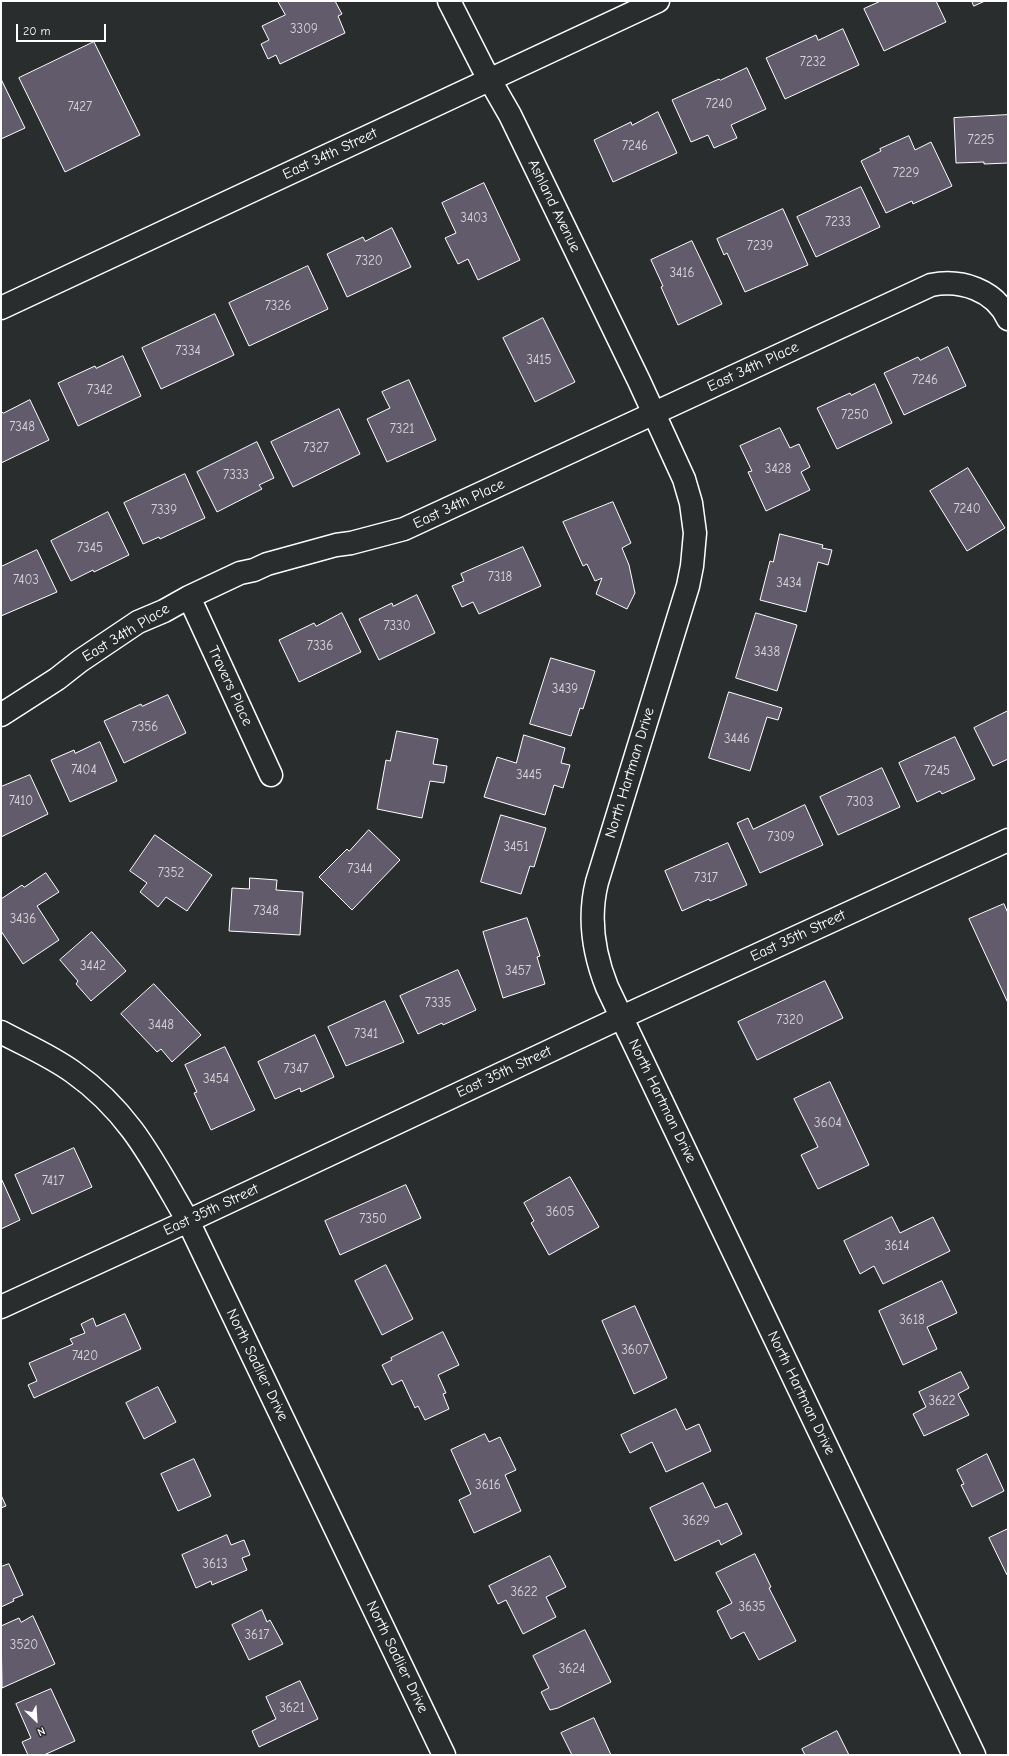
<!DOCTYPE html>
<html>
<head>
<meta charset="utf-8">
<style>
	body { margin:0 }
	#map { position:relative; width:1009px; height:1756px; overflow:hidden; background:#2a2d2e; font-family:"Comic Neue",sans-serif }
	canvas { display:block }
	.frame { position:absolute; inset:0; border:2px solid #fff; pointer-events:none }
	.north { position:absolute; left:16px; top:1700px; width:40px; height:40px; -webkit-text-stroke:3px #2a2d2e; paint-order:stroke; rotate:155deg; font-size:11px; font-weight:700; line-height:16px; text-align:center; color:#fff }
	.north::after { content:''; display:block; margin:auto; width:14px; height:18px; background:#fff; clip-path:polygon(50% 0,100% 100%,50% 72%,0 100%) }
	.scale { position:absolute; left:16px; top:24px; width:90px; height:18px; box-sizing:border-box; border:2px solid #fff; border-top:0; padding-left:5px; font-size:12px; line-height:14px; white-space:nowrap; color:#fff; -webkit-text-stroke:3px #2a2d2e; paint-order:stroke }
</style>
</head>
<body>
<div id="map">
<canvas width="1009" height="1756"></canvas>
<div class="frame"></div>
<div class="north">N</div>
<div class="scale">20 m</div>
</div>
<script>
const g = document.querySelector('canvas').getContext('2d');
g.lineJoin = 'round';
function fill(path, color) {
  g.fillStyle = color;
  g.fill(path, 'evenodd');
}
function strokePath(path, color, width, dash) {
  g.strokeStyle = color;
  g.lineWidth = width;
  g.lineCap = dash ? 'butt' : 'round';
  g.setLineDash(dash || []);
  g.stroke(path);
}
function label(font, color, halo, rows, align = 'center') {
  g.font = font + ' "Comic Neue",sans-serif';
  g.lineWidth = 4;
  g.setLineDash([]);
  g.textBaseline = 'middle';
  g.strokeStyle = halo;
  g.fillStyle = color;
  for (const [text, x, y, turn = 0] of rows) {
    g.save();
    g.translate(x, y);
    g.rotate((+turn || 0) * Math.PI / 180);
    g.textAlign = isNaN(turn) ? turn : align;
    if (halo) g.strokeText(text, 0, 0);
    g.fillText(text, 0, 0);
    g.restore();
  }
}
const building = new Path2D(`
	M278,1H335L342,14L338,16L345,33L280,64L276,55L268,59L261,44L269,40L262,26L285,15Z
	M881,1H936L946,22L884,51L864,9Z
	M972,1H985L974,6Z
	M843,29L859,65L785,99L766,58L816,35L818,40Z
	M94,42L140,135L65,172L19,78Z
	M747,68L766,109L731,125L737,138L714,148L708,135L691,142L672,100L719,79L720,80Z
	M1,79L25,128L1,139Z
	M658,112L677,153L613,182L594,140L631,122L632,125Z
	M1008,115V163L984,164V162L956,163L954,118Z
	M909,136L915,150L931,142L952,186L913,204L912,201L886,213L861,161L881,151L880,149Z
	M484,183L520,260L478,280L468,259L458,264L445,238L456,233L442,203Z
	M861,187L880,227L816,257L797,217Z
	M783,209L808,265L745,292L727,253L724,255L717,239Z
	M392,228L411,267L347,297L327,254L363,237L365,241Z
	M692,241L722,304L678,325L661,287L663,286L651,260Z
	M308,266L328,309L249,346L229,303Z
	M215,314L234,355L161,389L142,348Z
	M543,318L575,382L535,402L503,338Z
	M948,347L966,386L904,415L884,373L918,357L920,360Z
	M123,356L141,396L78,426L58,383L95,366L96,368Z
	M409,380L436,440L387,462L367,419L390,408L382,392Z
	M875,384L892,423L837,449L817,408L850,393L851,395Z
	M30,400L49,440L1,463V411L3,413Z
	M339,409L360,454L293,487L271,442Z
	M780,428L790,448L799,444L810,467L801,472L810,490L766,511L748,472L752,471L740,446Z
	M257,442L274,478L259,485L262,489L217,512L197,472Z
	M968,468L1005,528L967,551L930,491Z
	M185,474L205,518L160,539L159,537L143,544L124,503Z
	M613,502L631,543L622,548L629,565L635,593L627,609L596,594L602,578L595,581L587,564L583,566L563,522Z
	M108,512L129,555L94,572L93,570L71,581L51,541Z
	M780,534L823,545L822,548L832,550L828,565L818,562L806,612L760,600L770,561L773,562Z
	M523,547L541,586L479,614L473,602L462,607L452,586L464,581L461,574Z
	M37,550L57,592L1,616V567Z
	M417,595L435,633L379,660L359,619L392,603L393,606Z
	M342,613L361,652L299,682L279,640L314,623L316,626Z
	M756,613L797,625L777,691L736,678Z
	M551,658L595,671L583,709L580,708L571,736L530,724Z
	M729,692L782,708L778,720L767,717L750,771L709,758Z
	M168,695L186,733L124,763L104,721L141,704L142,706Z
	M1008,711V759L993,766L974,728Z
	M397,731L438,739L433,764L447,766L444,783L430,781L422,818L377,809L386,760L390,761Z
	M524,735L565,748L561,763L570,765L563,788L554,785L545,815L484,797L497,757L516,763Z
	M955,737L975,779L942,794L940,791L917,802L899,763Z
	M100,742L117,781L70,802L51,760L74,750L75,753Z
	M882,768L900,807L838,835L820,797Z
	M30,775L48,814L1,837V787Z
	M805,805L823,845L760,873L737,823L748,818L753,829Z
	M501,815L546,828L534,867L530,866L521,894L481,882Z
	M369,830L400,860L352,910L319,877L347,849L349,851Z
	M155,835L212,875L187,911L166,897L158,907L140,892L147,883L130,871Z
	M728,843L747,885L710,901L709,899L682,911L665,871Z
	M46,873L59,892L37,906L59,940L23,964L1,931V899L22,885L24,887Z
	M250,878L277,880L276,890L303,892L300,935L229,931L232,888L249,889Z
	M1004,904L1008,913V1003L969,919Z
	M527,918L540,956L537,957L545,984L503,998L483,932Z
	M92,932L126,971L91,1001L76,984L78,981L60,960Z
	M458,970L476,1010L443,1025L442,1023L418,1034L400,996Z
	M825,981L843,1018L757,1060L738,1022Z
	M154,984L201,1035L172,1062L161,1049L157,1052L121,1014Z
	M385,1001L404,1042L346,1066L328,1027Z
	M315,1035L334,1077L301,1092L300,1088L275,1099L258,1062Z
	M225,1047L255,1110L211,1130L194,1093L197,1092L185,1065Z
	M830,1082L869,1165L818,1189L801,1155L818,1147L794,1099Z
	M74,1148L92,1187L32,1214L15,1175Z
	M570,1177L599,1227L549,1255L531,1223L534,1221L524,1203Z
	M1,1178L20,1220L1,1229Z
	M406,1185L421,1218L340,1255L325,1221Z
	M892,1217L900,1233L933,1217L950,1251L883,1284L874,1266L860,1274L844,1241Z
	M386,1265L413,1319L382,1335L355,1281Z
	M942,1281L957,1313L927,1327L937,1349L903,1365L879,1311Z
	M635,1306L667,1378L634,1394L602,1321Z
	M125,1314L141,1349L34,1398L28,1385L37,1381L29,1363L73,1344L70,1339L85,1333L81,1324L93,1318L96,1326Z
	M443,1332L459,1365L438,1375L446,1393L443,1394L449,1409L425,1420L418,1406L415,1408L402,1380L392,1385L382,1365L392,1360L391,1358Z
	M961,1372L969,1388L958,1394L969,1415L924,1436L913,1414L926,1407L919,1392Z
	M158,1387L176,1422L144,1439L126,1403Z
	M676,1409L686,1430L699,1424L711,1451L666,1472L652,1442L630,1453L621,1435Z
	M485,1434L489,1442L500,1437L516,1470L505,1475L521,1511L474,1533L459,1500L471,1494L451,1450Z
	M987,1454L1004,1491L972,1507L961,1485L964,1484L957,1470Z
	M194,1459L211,1496L178,1511L161,1474Z
	M703,1483L715,1508L727,1503L742,1534L721,1545L719,1540L675,1561L650,1508Z
	M1,1495L6,1506L1,1508Z
	M1008,1529V1574L1007,1575L989,1538Z
	M227,1535L231,1545L244,1540L250,1555L242,1558L247,1570L212,1585L211,1581L196,1588L182,1555Z
	M755,1554L771,1587L769,1588L796,1641L759,1660L744,1632L731,1639L717,1611L732,1603L716,1573Z
	M550,1556L566,1587L546,1597L556,1617L523,1634L506,1600L498,1604L489,1586Z
	M9,1564L23,1595L13,1599L14,1601L1,1607V1567Z
	M262,1610L267,1622L270,1620L283,1644L249,1660L232,1625Z
	M33,1616L55,1664L2,1688L1,1626L19,1618L21,1622Z
	M585,1630L611,1682L558,1708L550,1710L541,1692L549,1688L533,1656Z
	M300,1681L318,1719L259,1747L252,1731L276,1719L266,1697Z
	M51,1689L75,1741L44,1755H28L22,1742L31,1738L16,1704Z
	M594,1718L611,1755H572L561,1733Z
	M837,1731L849,1755H805L802,1749Z`);
fill(building, '#615b6c');
strokePath(building, '#fff', 1);
const minor = new Path2D(`
	M449,1L483,68L510,115L639,381L684,479L691,503L695,533L692,566L688,586L597,882C588,918 593,952 607,987L974,1755
	M189,597L271,775
	M1,715L57,679L80,661L138,622L164,611L189,597L240,573L254,570L267,564L336,545L351,543L404,529L931,285C961,279 995,290 1008,319
	M1,1032C25,1045 51,1056 73,1072C131,1113 154,1163 188,1221L444,1755
	M1,1307L188,1221L622,1017L1008,840`);
const tertiary = new Path2D(`
	M1,308L658,1`);
strokePath(minor, '#fff', 25);
strokePath(tertiary, '#fff', 25);
strokePath(minor, '#2a2d2e', 22);
strokePath(tertiary, '#2a2d2e', 22);
label('13px', '#d8d6da', null, [
	["3309",304,29],
	["7232",813,62],
	["7240",719,104],
	["7427",80,107],
	["7225",981,140],
	["7246",635,146],
	["7229",906,173],
	["3403",474,218],
	["7233",838,222],
	["7239",760,246],
	["7320",369,261],
	["3416",682,273],
	["7326",278,306],
	["7334",188,351],
	["3415",539,360],
	["7246",925,380],
	["7342",100,390],
	["7250",855,415],
	["7348",22,427],
	["7321",402,429],
	["7327",316,448],
	["3428",778,469],
	["7333",236,475],
	["7240",967,509],
	["7339",164,510],
	["7345",90,548],
	["7318",500,577],
	["7403",26,580],
	["3434",789,583],
	["7330",397,626],
	["7336",320,646],
	["3438",767,652],
	["3439",565,689],
	["7356",145,727],
	["3446",737,739],
	["7404",84,770],
	["7245",937,771],
	["3445",529,775],
	["7410",21,801],
	["7303",860,802],
	["7309",781,837],
	["3451",516,847],
	["7344",360,869],
	["7352",171,873],
	["7317",706,878],
	["7348",266,911],
	["3436",23,919],
	["3442",93,966],
	["3457",518,971],
	["7335",438,1003],
	["7320",790,1020],
	["3448",161,1025],
	["7341",366,1034],
	["7347",296,1069],
	["3454",216,1079],
	["3604",828,1123],
	["7417",53,1181],
	["3605",560,1212],
	["7350",373,1219],
	["3614",897,1246],
	["3618",912,1320],
	["3607",635,1350],
	["7420",85,1356],
	["3622",942,1401],
	["3616",488,1485],
	["3629",696,1521],
	["3613",215,1564],
	["3622",524,1592],
	["3635",752,1607],
	["3617",257,1635],
	["3520",24,1645],
	["3624",572,1669],
	["3621",292,1708]
]);
label('15px', '#fff', '#2a2d2e', [
	["East 34th Street",330,154,-25],
	["Ashland Avenue",554,206,64],
	["East 34th Place",753,367,-25],
	["East 34th Place",459,504,-25],
	["East 34th Place",126,633,-31],
	["Travers Place",230,686,65],
	["North Hartman Drive",630,773,-73],
	["East 35th Street",798,936,-25],
	["East 35th Street",504,1072,-25],
	["North Hartman Drive",662,1101,64],
	["East 35th Street",211,1210,-25],
	["North Sadlier Drive",257,1365,64],
	["North Hartman Drive",801,1393,64],
	["North Sadlier Drive",397,1657,64]
]);
</script>
</body>
</html>
